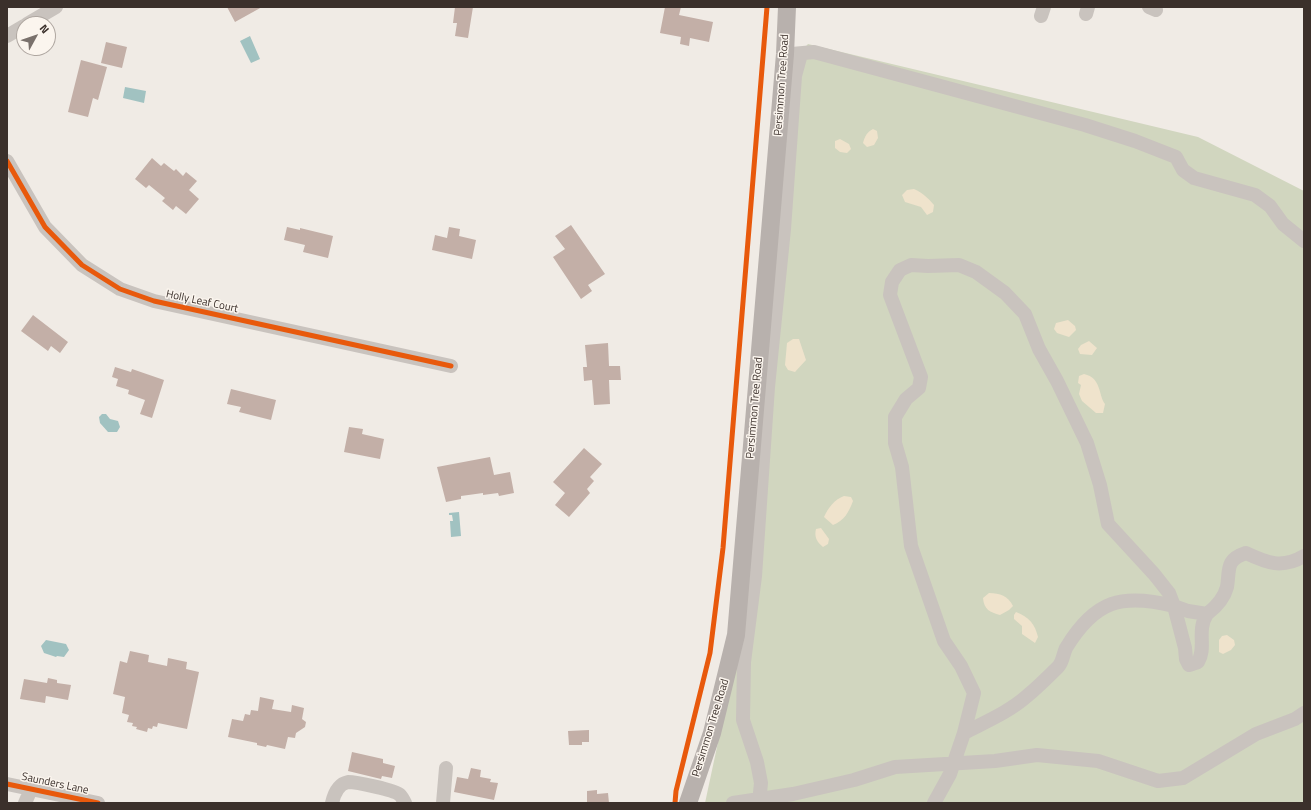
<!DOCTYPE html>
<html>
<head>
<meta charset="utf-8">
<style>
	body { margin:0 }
	#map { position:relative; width:1311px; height:810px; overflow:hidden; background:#f0ebe5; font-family:"Titillium Web",sans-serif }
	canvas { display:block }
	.frame { position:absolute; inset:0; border:8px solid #3b302b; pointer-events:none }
	.north { position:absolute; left:16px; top:16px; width:40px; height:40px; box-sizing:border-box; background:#fbf5ee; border:1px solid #aea6a0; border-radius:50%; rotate:50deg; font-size:11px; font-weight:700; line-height:16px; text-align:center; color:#3b302b }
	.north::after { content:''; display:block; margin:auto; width:14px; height:18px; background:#7a716c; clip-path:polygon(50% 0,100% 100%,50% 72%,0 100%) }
</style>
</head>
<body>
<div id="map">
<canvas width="1311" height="810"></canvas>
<div class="frame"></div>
<div class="north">N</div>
</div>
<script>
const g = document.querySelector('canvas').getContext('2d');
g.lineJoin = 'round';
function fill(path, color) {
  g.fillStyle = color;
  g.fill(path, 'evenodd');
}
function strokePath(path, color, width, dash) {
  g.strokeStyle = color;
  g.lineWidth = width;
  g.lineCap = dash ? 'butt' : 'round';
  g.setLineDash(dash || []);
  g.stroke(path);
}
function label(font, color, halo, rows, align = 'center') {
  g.font = font + ' "Titillium Web",sans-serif';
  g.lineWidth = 3;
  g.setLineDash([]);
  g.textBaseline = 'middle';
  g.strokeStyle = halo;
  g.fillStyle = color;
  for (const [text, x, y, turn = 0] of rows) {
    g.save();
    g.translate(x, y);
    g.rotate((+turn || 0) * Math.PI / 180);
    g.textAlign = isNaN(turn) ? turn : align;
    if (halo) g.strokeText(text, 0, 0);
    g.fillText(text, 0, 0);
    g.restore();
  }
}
fill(new Path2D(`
	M808,44L1198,137L1304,191V803H705L742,630L789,65Z`), '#d1d6bf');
fill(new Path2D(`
	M873,129L877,131L878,138L874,145L867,147L863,143C865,136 867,132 873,129Z
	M840,139L849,144L851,149L847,153L840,152L835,148V141Z
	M914,189C923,193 928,198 934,205L933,212L927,215L921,207L905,202L902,195L907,190Z
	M1068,320L1075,326L1076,330L1069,337L1057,333L1054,329L1056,323Z
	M793,339H799L806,360L795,372L788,370L785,365L787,343Z
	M1089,341L1097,348L1092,355L1080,354L1078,349L1081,345Z
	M1084,374C1102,378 1098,395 1105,404L1103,413H1096L1082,401L1079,394L1081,385L1078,383L1079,376Z
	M844,496L851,497L853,501C849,512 844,521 833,525L824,517C828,508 835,499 844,496Z
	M821,528L829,539L828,544L823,547C817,542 814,537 816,529Z
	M989,593C1000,593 1008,596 1013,606L1009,610L1000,615C990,612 984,610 983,598Z
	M1016,612C1029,617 1035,624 1038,637L1035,643L1022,634V626L1014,619V615Z
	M1227,635L1234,640L1235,645L1231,650L1223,654L1219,652V640L1222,636Z`), '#efe3cc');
fill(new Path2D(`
	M250,36L260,59L251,63L240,41Z
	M125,87L146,91L144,103L123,98Z
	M102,414H106L110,419L118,421L120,427L117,432H108L100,423L99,417Z
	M459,512L461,536L451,537L450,521H453L452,515H449V513Z
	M46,640L66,644L69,650L64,657L57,656L56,657L44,653L41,646Z`), '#a1c2c1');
fill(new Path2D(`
	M227,7H262L235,22Z
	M455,7H473L468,38L455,36L457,23H453Z
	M665,7H681L679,15L713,22L709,42L690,38L689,46L680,44L681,37L660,33Z
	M106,42L127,47L122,68L101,63Z
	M81,60L107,67L98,100L93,98L88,117L68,112Z
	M152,158L161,166L164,163L174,171L176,169L183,176L186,172L197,181L189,190L199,199L186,214L176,206L173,210L162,201L165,198L149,185L146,188L135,179Z
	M571,225L605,274L588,285L592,291L581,299L553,257L565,249L555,236Z
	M287,227L300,230V228L333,236L328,258L303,252L305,245L284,240Z
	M449,227L460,229L459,236L476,240L472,259L432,250L435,235L447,238Z
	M33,315L68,342L60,353L51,346L48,351L21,331Z
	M608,343L609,366H620L621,380H609L610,404L594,405L592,380L584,381L583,367H587L585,345Z
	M115,367L131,372L132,369L164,380L152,418L140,414L145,400L128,394L129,390L116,386L118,379L112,377Z
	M231,389L276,400L271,420L239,412L241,407L227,404Z
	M349,427L363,429L362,434L384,439L380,459L344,452Z
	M584,448L602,464L590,477L594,481L587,489L590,493L569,517L555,505L565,493L553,482Z
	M490,457L494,475L510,472L514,493L499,496L498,493L483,495V493L461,496V499L446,502L437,467Z
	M130,651L149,655L148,662L167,666L168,658L187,662L186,669L199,672L187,729L158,723L157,727L153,726L152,729L148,728L147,732L136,729L137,727L132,726L133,723L127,722L129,715L122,713L125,697L113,694L120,661L127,663Z
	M48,678L57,680V683L71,685L68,700L46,696L45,703L20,699L24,679L47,683Z
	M260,697L274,700L272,709L291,712L292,705L304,708L302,719L306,722L305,727L296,733L295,738L288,737L285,749L267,745L266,747L257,745V743L228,737L232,719L243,721L245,714L250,715L251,710L258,711Z
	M589,730V742H582V745H569L568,731Z
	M352,752L383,759V763L395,766L392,778L382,776L381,779L348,771Z
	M471,768L481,770L480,777L491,779L490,782L498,783L494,800L454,792L457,777L468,779Z
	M597,790V794L608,793L609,803H587V791Z`), '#c3afa7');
strokePath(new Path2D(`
	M1149,7L1156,10
	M1086,14L1088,7
	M1041,16L1044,7
	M27,24L56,7
	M7,36L24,26
	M792,54L814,52L1085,125L1135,141L1176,157L1183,170L1194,178L1255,195L1270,206L1283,224L1304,241
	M7,161L45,227L82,265L120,289L154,301L451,366
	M1174,606L1188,611L1207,614C1216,607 1224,599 1227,587C1230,569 1225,560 1246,553C1267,563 1282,569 1304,556
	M1174,606L1185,648L1186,659L1189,665L1198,662C1207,647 1196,631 1207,614
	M7,784L98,803
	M25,803L31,789
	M332,803C334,794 338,784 348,782C356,782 395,790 400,795C402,797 404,801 405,803
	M443,803L446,768
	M733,803L793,794L854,780L895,767L995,761L1037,755L1098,761L1158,781L1183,778L1256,734L1295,719L1304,713
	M759,803L761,783L757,762L743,720L744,662L755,576L768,387L784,229L795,76L801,54
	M934,803L950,774L964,733L974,693L961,666L944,641L911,546L902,467L895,443V417L906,399L919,388L921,377L890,295L892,282L900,270L911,265L928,266L959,265L976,272L1005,293L1025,314L1039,349L1057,381L1087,443L1100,485L1108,524L1154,574L1169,593L1174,606C1122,593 1095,600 1066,648C1063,654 1063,662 1058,667C1048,677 1038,687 1027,696C1009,712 985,722 964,733`), '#c9c3be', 14);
strokePath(new Path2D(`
	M688,803L712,733L736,635L785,54L787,7`), '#b8b1ad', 18);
strokePath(new Path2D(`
	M7,161L45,227L82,265L120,289L154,301L451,366
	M7,784L98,803
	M675,803L676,791L710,653L723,548L767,7`), '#e8590c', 5);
label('11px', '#3b302b', '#fbf5ee', [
	["Persimmon Tree Road",782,85,-86],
	["Holly Leaf Court",202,302,12],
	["Persimmon Tree Road",755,408,-85],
	["Persimmon Tree Road",711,728,-73],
	["Saunders Lane",55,784,12]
]);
</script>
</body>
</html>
